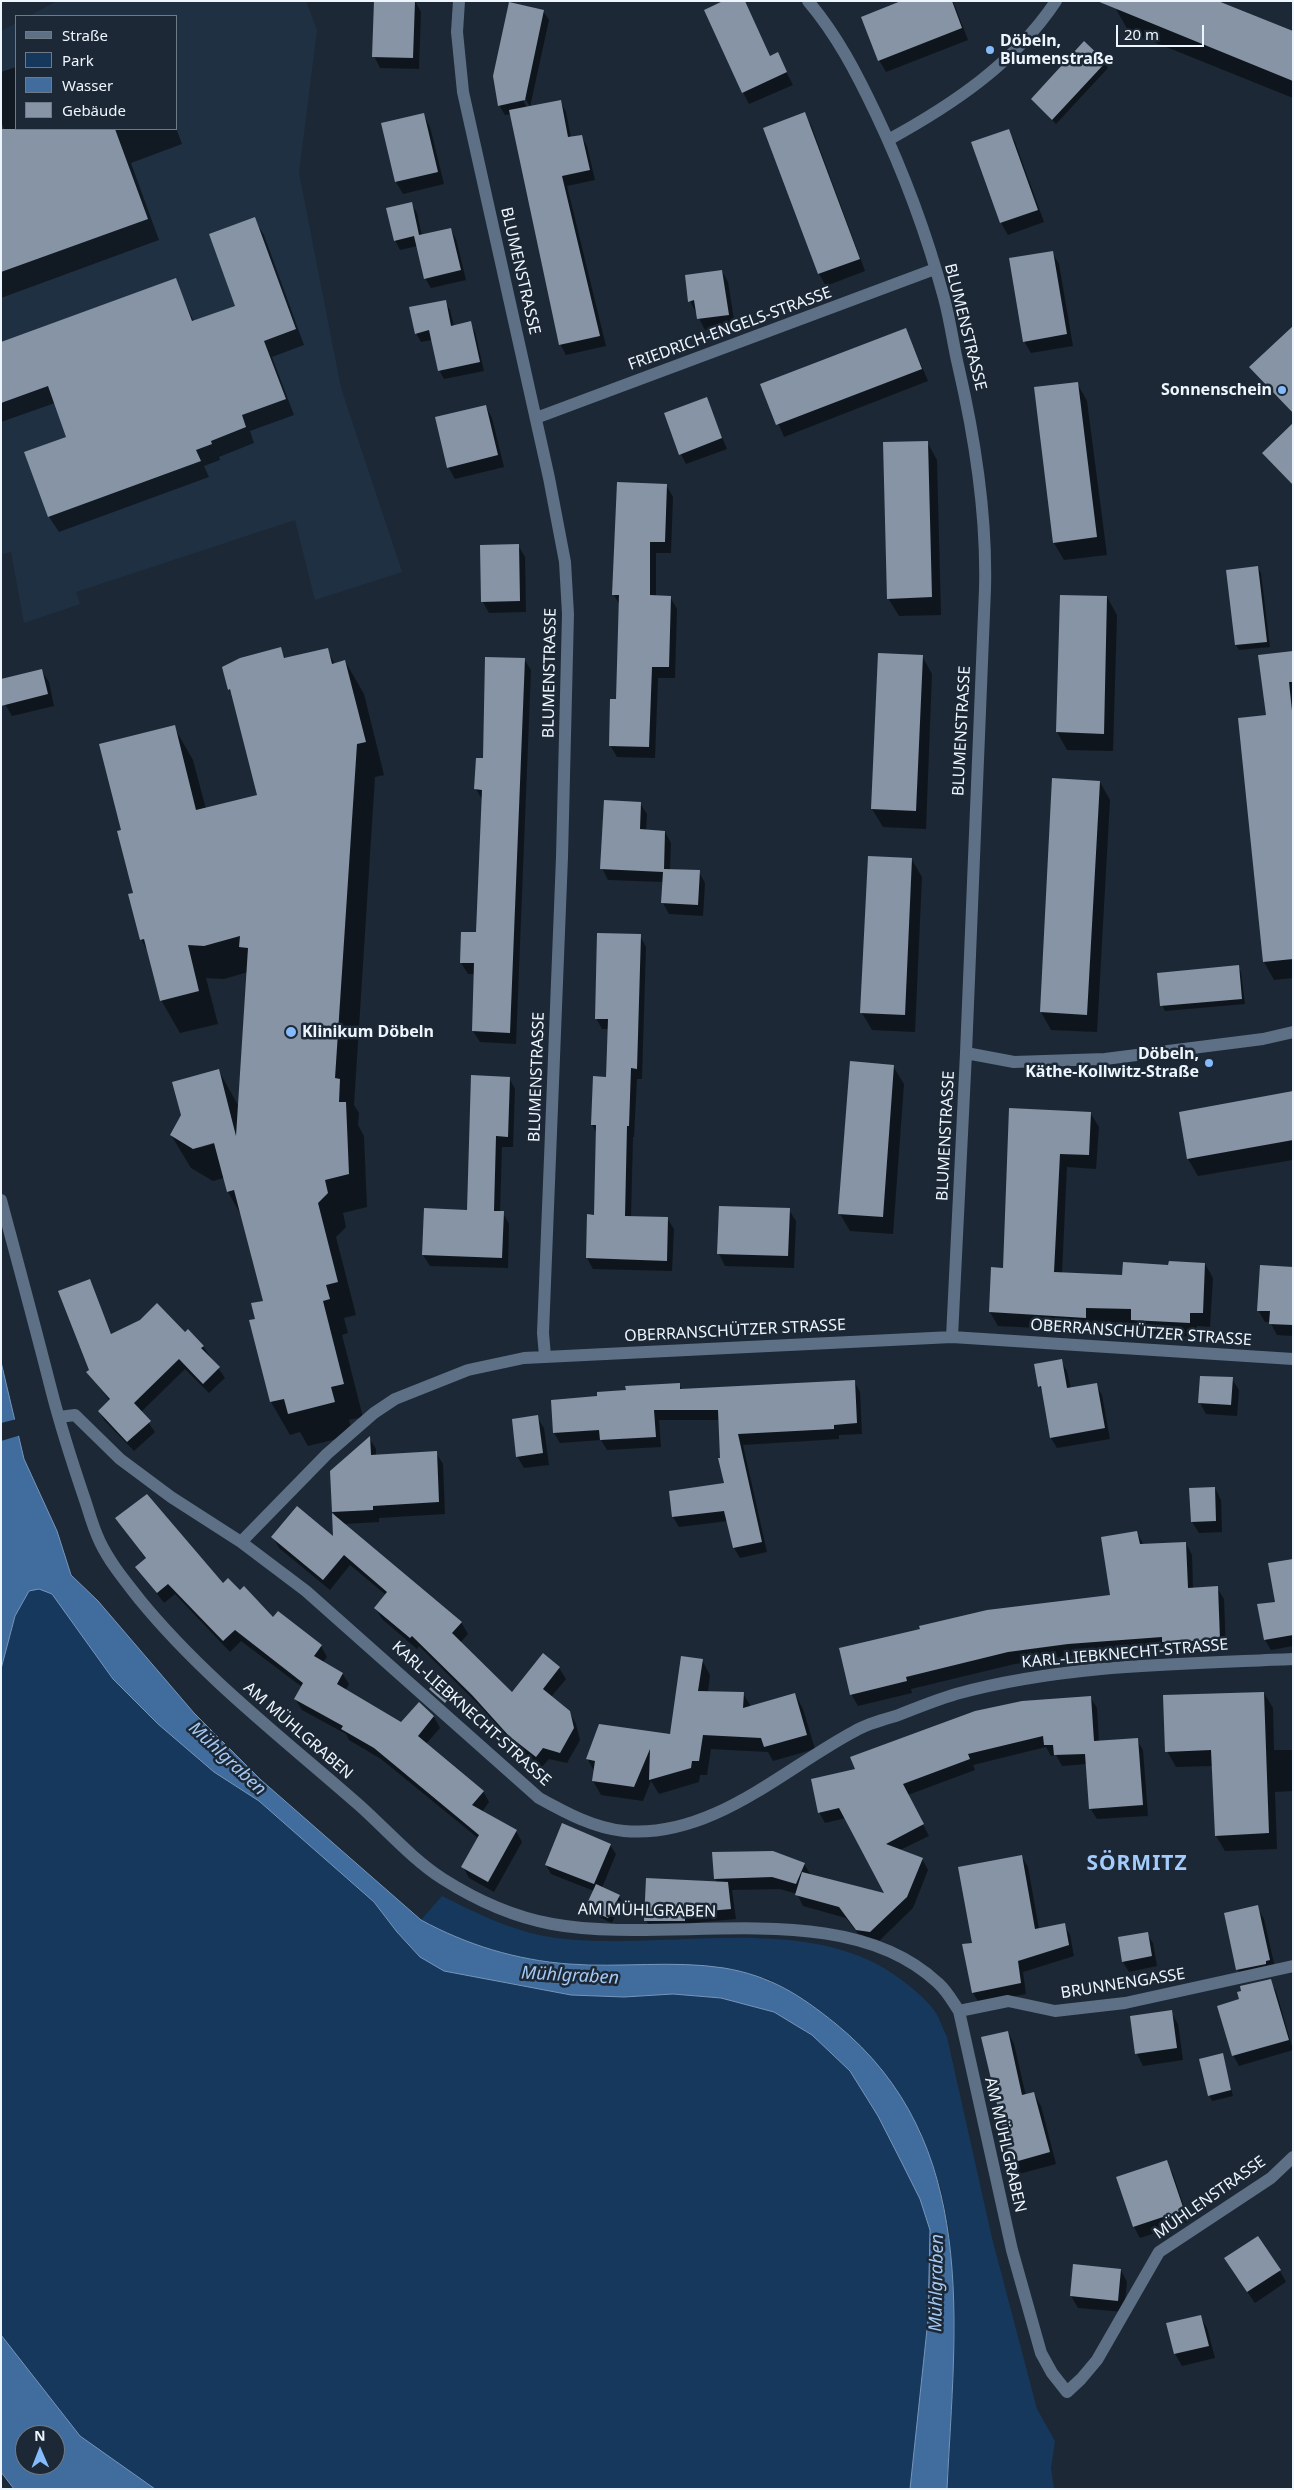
<!DOCTYPE html>
<html>
<head>
<meta charset="utf-8">
<style>
	body { margin:0 }
	#map { position:relative; width:1294px; height:2490px; overflow:hidden; background:#1c2835; font-family:"Noto Sans",sans-serif }
	canvas { display:block }
	.frame { position:absolute; inset:0; border:2px solid #edf5fe; pointer-events:none }
	.legend { position:absolute; left:15px; top:15px; width:162px; height:115px; box-sizing:border-box; background:#1c2835; border:1px solid #707a85; margin:0; padding:6px 9px; list-style:none; font-size:15px; color:#edf5fe }
	.legend li { display:flex; align-items:center; gap:10px; height:25px }
	.legend b { width:25px; border:1px solid #707a85 }
	.north { position:absolute; left:15px; top:2425px; width:50px; height:50px; box-sizing:border-box; background:#1c2835; border:1px solid #707a85; border-radius:50%; rotate:359deg; font-size:14px; font-weight:700; line-height:20px; text-align:center; color:#edf5fe }
	.north::after { content:''; display:block; margin:auto; width:18px; height:22px; background:#85bbfb; clip-path:polygon(50% 0,100% 100%,50% 72%,0 100%) }
	.scale { position:absolute; left:1116px; top:25px; width:88px; height:22px; box-sizing:border-box; border:2px solid #edf5fe; border-top:0; padding-left:6px; font-size:15px; line-height:18px; white-space:nowrap; color:#edf5fe; -webkit-text-stroke:4px #1c2835; paint-order:stroke }
</style>
</head>
<body>
<div id="map">
<canvas width="1294" height="2490"></canvas>
<div class="frame"></div>
<ul class="legend">
<li><b style="height:6px;background:#5d7086"></b>Straße</li>
<li><b style="height:14px;background:#16385c"></b>Park</li>
<li><b style="height:14px;background:#416d9e"></b>Wasser</li>
<li><b style="height:14px;background:#8694a5"></b>Gebäude</li>
</ul>
<div class="north">N</div>
<div class="scale">20 m</div>
</div>
<script>
const g = document.querySelector('canvas').getContext('2d');
g.lineJoin = 'round';
function fill(path, color) {
  g.fillStyle = color;
  g.fill(path, 'evenodd');
}
function strokePath(path, color, width, dash) {
  g.strokeStyle = color;
  g.lineWidth = width;
  g.lineCap = dash ? 'butt' : 'round';
  g.setLineDash(dash || []);
  g.stroke(path);
}
function label(font, color, halo, rows, align = 'center') {
  g.font = font + ' "Noto Sans",sans-serif';
  g.lineWidth = 5;
  g.setLineDash([]);
  g.textBaseline = 'middle';
  g.strokeStyle = halo;
  g.fillStyle = color;
  for (const [text, x, y, turn = 0] of rows) {
    g.save();
    g.translate(x, y);
    g.rotate((+turn || 0) * Math.PI / 180);
    g.textAlign = isNaN(turn) ? turn : align;
    if (halo) g.strokeText(text, 0, 0);
    g.fillText(text, 0, 0);
    g.restore();
  }
}
fill(new Path2D(`
	M57,1H306L317,30L299,173L341,388L402,572L315,600L295,520L76,592L80,604L24,623L11,552L1,554V31L16,23V129H176V16H29Z`), '#203043');
fill(new Path2D(`
	M39,1589L52,1594L73,1621L214,1772L259,1801L374,1902L397,1932L420,1957L504,1983L571,1995L624,1997L673,1994L721,1998L774,2012L812,2035L850,2071L878,2116L902,2163L920,2199L930,2230L928,2320L910,2489H155L80,2436L1,2335V1669L15,1616L29,1591Z
	M442,1896C474,1912 508,1929 544,1936C655,1956 807,1906 903,1981C915,1990 928,2001 936,2013C940,2020 943,2029 947,2037L992,2238L1037,2409L1055,2441L1051,2468L1054,2489H947L954,2324L949,2230L941,2189L920,2130L813,2006L769,1979L723,1968L569,1964L510,1956L449,1935L421,1920Z`), '#16385c');
const water = new Path2D(`
	M1,1362L24,1459L57,1531L71,1575L98,1601L194,1713L261,1780L421,1920C467,1945 516,1960 569,1964C620,1968 673,1960 724,1968C771,1976 800,1995 836,2024C981,2142 955,2323 947,2489H910L928,2320L930,2230L920,2199L902,2163L878,2116L850,2071L812,2035L774,2012L721,1998L673,1994L624,1997L571,1995L444,1971L420,1957L397,1932L374,1902L259,1801L214,1772L158,1724L113,1679L52,1594L39,1589L29,1591L15,1616L1,1669Z
	M1,2335L80,2436L155,2489H14L1,2472ZM25,2435H55V2465H25Z`);
fill(water, '#416d9e');
strokePath(water, '#7596bb', 1);
fill(new Path2D(`
	M17,1419L21,1435L1,1441V1423Z`), '#1c2835');
fill(new Path2D(`
	M415,1L421,12L419,69L380,68L374,56Z
	M745,1L770,57L777,54L793,85L749,104L743,92Z
	M904,1H953L968,40L886,72L879,60Z
	M1119,1L1293,33V98L1129,32L1116,9Z
	M510,4L543,11L549,20L530,107L523,94L521,96L527,108H530L560,101L566,112L571,138L581,136L587,146L595,180L567,186L606,346L566,355L560,344L511,114L505,115L499,105L494,76Z
	M1105,63L1108,68L1056,124L1032,99Z
	M16,67V129L176,128L182,144L131,163L159,240L1,298V142L8,140L1,121V72Z
	M804,114L811,125L865,271L826,286L819,274L765,128Z
	M424,115L430,127L444,184L403,194L396,182L383,124Z
	M1008,131L1015,142L1044,222L1008,235L1001,223L972,143Z
	M411,203L417,213L422,236L451,230L456,239L466,280L431,288L425,278L418,246L400,250L395,240Z
	M254,219L264,235L304,345L272,357L294,415L250,431L254,443L219,457L220,460L204,466L209,477L59,532L49,517L26,453L68,438L55,403L1,422V344L175,280L194,322L237,306Z
	M1052,252L1059,264L1073,346L1031,353L1024,341Z
	M722,271L728,282L735,326L705,330L690,301Z
	M445,301L450,310L454,326L470,323L475,332L484,371L444,379L439,370L432,340L421,342L416,333Z
	M906,329L928,381L784,437L762,385Z
	M1293,345V413L1251,367Z
	M1077,383L1087,401L1107,555L1064,560L1054,543Z
	M706,399L727,449L686,464L681,454Z
	M486,406L492,418L504,467L455,479L448,467Z
	M1293,425V485L1264,453Z
	M927,442L937,460L941,615L899,616L888,598Z
	M666,485L673,497L671,553H656V597H670L677,609L675,678H658L655,758L617,757L610,745L617,700L620,606L614,595Z
	M518,545L525,557L526,612L489,613L483,602Z
	M1258,568L1261,573L1270,647L1239,650L1236,645L1228,571Z
	M1061,596L1107,597L1117,615L1113,751L1067,750L1057,732Z
	M280,649L286,659L327,650L335,664L345,661L364,694L384,775L375,777L354,1105L359,1113L358,1125L364,1136L367,1207L343,1213L346,1227L336,1237L356,1315L344,1318L348,1333L342,1335L363,1417L349,1420L353,1435L308,1446L300,1432L290,1435L271,1402L251,1321L257,1320L264,1302L242,1217L228,1192L224,1178L213,1181L191,1168L171,1135L219,1071L239,1107L248,972L224,979L206,978L218,1024L180,1033L161,1000L149,954L141,939L122,831L174,727L193,760L206,809L259,796L233,696L229,689ZM220,1140V1142L199,1148V1146Z
	M1293,652V978L1274,980L1264,962L1267,716Z
	M922,656L932,674L926,829L883,827L872,809Z
	M524,659L531,670L516,1044L480,1042L473,1031L475,974H468L461,963L477,933L483,801L476,789L485,760Z
	M42,671L49,682L54,706L12,716L5,704Z
	M1100,782L1110,800L1097,1032L1051,1030L1041,1012Z
	M640,803L647,814L646,831L665,832L671,843L670,870L699,872L705,883L703,916L669,914L663,903L664,882L608,880L602,868Z
	M912,860L922,877L915,1032L872,1030L862,1013Z
	M640,936L646,947L642,1079H637L634,1137H633L631,1217L667,1218L674,1229L672,1271L593,1269L587,1258L596,1216L597,1134L592,1125L607,1078L609,1029H602L596,1018Z
	M1238,967L1241,972L1245,1004L1165,1011L1162,1005Z
	M893,1066L904,1084L893,1234L850,1231L840,1214Z
	M509,1078L515,1089L513,1147H502L500,1213H503L509,1224L508,1268L430,1266L423,1255L469,1211Z
	M1293,1093V1160L1198,1176L1188,1159Z
	M1010,1110L1091,1114L1099,1127L1096,1169L1067,1167L1062,1273L1123,1277L1169,1266L1205,1264L1213,1278L1210,1327L1197,1326V1337L1140,1334L1134,1323L1094,1322L1093,1331L998,1326L990,1312L1004,1269Z
	M789,1210L796,1221L794,1268L725,1266L719,1254Z
	M1293,1268V1336L1277,1335L1270,1322H1265L1258,1310Z
	M89,1281L112,1335L185,1333L203,1346L225,1378L209,1393L185,1369L141,1412L155,1432L134,1451L105,1421L99,1411L110,1401L88,1373L90,1370Z
	M1061,1361L1067,1371L1071,1389L1096,1385L1102,1395L1110,1439L1057,1448L1051,1438L1043,1393L1039,1386Z
	M1232,1379L1239,1390L1237,1416L1206,1414L1200,1403Z
	M854,1381L860,1392L862,1434L839,1435V1439L743,1445L767,1552L740,1558L734,1548L728,1521L679,1527L673,1517L725,1484L721,1459L719,1420H659L661,1447L607,1450L601,1440L560,1443L554,1433L598,1398L679,1384L682,1390Z
	M537,1417L544,1428L549,1465L524,1468L517,1456Z
	M369,1438L376,1449V1456L436,1453L443,1464L445,1514L379,1518V1522L344,1524L461,1622L468,1634L460,1643L512,1694L543,1655L559,1668L566,1679L551,1697L569,1712L576,1724L580,1740L567,1763L549,1759L542,1767L517,1747L480,1706L419,1646L417,1649L382,1619L375,1608L386,1595L350,1565L330,1590L279,1548L273,1537L335,1539L336,1517L333,1512L331,1472Z
	M1215,1488L1221,1500L1222,1532L1199,1533L1192,1522Z
	M117,1519L223,1585L240,1592L273,1619L321,1646L327,1657L323,1662L342,1673L349,1684L345,1691L402,1724L419,1704L434,1717L440,1728L426,1744L483,1791L489,1802L482,1812L516,1831L522,1842L494,1892L469,1878L463,1867L479,1839L381,1759L349,1740L346,1734L302,1710L295,1699L302,1687L241,1641L230,1652L175,1594L164,1603L137,1567L146,1559Z
	M1137,1533L1144,1545L1186,1543L1192,1555L1193,1589L1217,1588L1224,1599L1226,1651L1170,1653L1167,1649L1075,1655L1015,1664L911,1689L912,1693L858,1706L851,1694L1112,1596Z
	M1293,1560V1646L1271,1650L1265,1640L1259,1605L1276,1603Z
	M702,1660L710,1675L708,1692L743,1693L751,1707L795,1694L803,1709L815,1749L773,1761L768,1752L711,1749L707,1775H700L699,1782L659,1794L651,1781L643,1801L601,1795L593,1781L594,1771L587,1758L671,1736Z
	M1264,1693L1273,1708L1274,1750H1293V1791L1275,1792L1277,1849L1225,1851L1216,1836L1213,1766L1176,1767L1167,1751Z
	M1090,1697L1097,1708L1099,1742L1137,1740L1143,1750L1148,1816L1097,1819L1090,1808L1087,1764L1062,1766L1056,1755L1051,1756L1046,1747L973,1765L975,1770L908,1795L929,1836L900,1850L922,1859L928,1870L913,1908L877,1943L863,1940L846,1918L803,1906L797,1894L780,1889L732,1890L736,1919L691,1923L652,1931L646,1920L717,1882L715,1879L804,1864L811,1875L886,1895L846,1818L825,1823L819,1812L856,1770Z
	M610,1845L616,1854L602,1888L619,1896L622,1902L612,1923L590,1913L586,1908L594,1891L551,1874L546,1865Z
	M1022,1857L1028,1867L1039,1929L1064,1925L1070,1935L1074,1956L1023,1972L1026,1994L979,2003L973,1993L963,1945L974,1944Z
	M1257,1907L1264,1919L1276,1972L1244,1981L1238,1970L1225,1914Z
	M1147,1934L1153,1943L1157,1966L1129,1972L1123,1962L1119,1938Z
	M1270,1981L1276,1991L1293,2050L1239,2066L1233,2055L1240,2000Z
	M1171,2012L1178,2024L1183,2060L1143,2066L1137,2054L1131,2018Z
	M1008,2032L1014,2044L1026,2096L1034,2094L1041,2106L1056,2164L1019,2174L1012,2162Z
	M1222,2055L1233,2096L1212,2101L1209,2095Z
	M1166,2162L1173,2174L1189,2222L1140,2238L1134,2227Z
	M1121,2270L1127,2282L1124,2312L1078,2308L1071,2296Z
	M1232,2270L1280,2271L1286,2282L1255,2303Z
	M1200,2316L1207,2328L1215,2358L1182,2366L1175,2354L1168,2324Z`), '#0007');
fill(new Path2D(`
	M374,1H415L413,58L372,57Z
	M723,1H745L770,56L778,52L787,72L742,93L704,10Z
	M901,1H952L962,28L878,61L861,17Z
	M1097,1H1218L1293,31V81Z
	M509,2L544,10L525,100L498,106L493,76Z
	M1084,41L1106,62L1052,120L1031,99Z
	M561,100L568,137L582,135L590,170L562,176L600,336L559,345L509,110Z
	M805,112L860,259L818,274L763,128Z
	M424,113L438,172L395,182L381,123Z
	M1,129H115L148,219L1,272Z
	M1009,129L1038,210L1000,223L971,142Z
	M412,202L419,235L451,228L461,270L424,279L414,236L394,241L386,208Z
	M255,217L296,329L264,341L286,399L242,415L246,427L211,441L212,444L196,450L201,461L48,517L24,452L66,437L48,386L1,403V342L176,278L192,321L235,306L209,234Z
	M1053,251L1067,334L1023,342L1009,258Z
	M722,270L729,315L697,319L694,300L688,302L685,275Z
	M446,300L451,326L471,321L480,362L438,371L429,330L415,334L409,307Z
	M1293,326V413L1249,367Z
	M906,328L922,369L776,425L760,384Z
	M1078,382L1097,537L1053,543L1034,387Z
	M707,397L722,438L679,455L664,413Z
	M486,405L498,455L447,468L435,417Z
	M1293,423V485L1262,453Z
	M928,441L932,597L887,599L883,442Z
	M617,482L667,484L665,542H650V595L671,596L669,667H652L649,747L609,746L610,699H616L619,595H612Z
	M519,544L520,601L481,602L480,545Z
	M1258,566L1267,642L1235,645L1226,570Z
	M1060,595L1107,596L1104,734L1056,732Z
	M281,647L284,658L328,648L332,664L345,660L366,742L357,744L335,1078L340,1079L339,1102H346L349,1174L325,1180L328,1193L318,1203L338,1282L326,1285L330,1299L323,1301L344,1384L331,1387L335,1402L288,1414L284,1399L270,1402L249,1320L255,1319L251,1303L263,1301L234,1190L227,1192L214,1143L193,1149L170,1135L181,1115L172,1082L219,1069L236,1136L248,948L239,947L240,936L204,946L188,945L199,991L160,1001L144,939L140,940L128,894L133,893L117,831L121,830L99,744L175,725L196,810L257,795L230,689L228,690L222,667L240,658Z
	M1293,651V682H1289L1293,720V959L1263,962L1238,718L1266,715L1258,655Z
	M878,653L923,655L916,811L871,809Z
	M485,657L525,658L510,1033L472,1031L474,963H460L461,932H476L482,790L474,789L476,758H483Z
	M42,669L48,694L1,706V679Z
	M1052,778L1100,781L1087,1015L1040,1012Z
	M604,800L641,802L640,829L665,831L664,869L700,870L698,905L661,903L663,872L600,869Z
	M868,856L912,858L905,1015L860,1013Z
	M597,933L641,934L637,1069L631,1068L629,1126H627L625,1216L668,1217L667,1261L586,1258L587,1214L594,1215L596,1125H591L593,1076L606,1077L608,1019H595Z
	M1239,965L1242,999L1160,1006L1157,973Z
	M850,1061L894,1065L883,1217L838,1214Z
	M471,1075L510,1077L508,1137L496,1136L494,1211H504L502,1258L422,1255L424,1208L467,1210Z
	M1293,1091V1140L1187,1159L1179,1112Z
	M1009,1108L1091,1112L1089,1155L1060,1154L1054,1272L1122,1275L1123,1262L1168,1265L1169,1261L1205,1263L1203,1313H1190V1323L1131,1320V1309L1086,1308V1318L989,1312L991,1267L1003,1268Z
	M719,1206L790,1208L788,1256L717,1254Z
	M1260,1265L1293,1267V1325L1269,1324L1270,1311H1257Z
	M90,1279L111,1334L140,1320L157,1303L185,1332L188,1329L204,1346L201,1348L220,1367L203,1384L179,1359L134,1403L151,1421L127,1442L98,1411L110,1399L86,1372L89,1370L58,1291Z
	M1062,1359L1067,1388L1097,1383L1105,1428L1050,1438L1041,1386L1038,1387L1034,1364Z
	M1200,1376L1233,1377L1231,1405L1198,1403Z
	M855,1380L857,1423L834,1425V1429L738,1434L762,1542L733,1548L724,1511L672,1517L669,1491L724,1483L718,1458H720L718,1410H654L656,1437L600,1440L599,1430L553,1433L551,1400L597,1396V1392L626,1390L625,1386L680,1383V1389Z
	M538,1415L543,1453L516,1457L512,1419Z
	M370,1436L371,1455L437,1451L439,1502L373,1506V1510L332,1512L330,1471Z
	M1215,1487L1216,1521L1191,1522L1189,1488Z
	M147,1494L223,1583L228,1578L240,1590L244,1586L273,1617L278,1611L322,1645L314,1656L343,1673L337,1684L401,1722L419,1702L434,1716L418,1736L484,1791L472,1805L517,1830L488,1882L461,1867L479,1835L374,1748L341,1729L343,1726L294,1699L303,1683L235,1630L223,1641L168,1584L157,1593L135,1567L146,1558L115,1518Z
	M297,1506L333,1536L332,1513L462,1622L452,1633L512,1692L543,1653L560,1667L543,1689L570,1711L574,1728L560,1753L543,1748L536,1757L509,1736L472,1695L412,1636L410,1638L374,1608L387,1592L344,1555L323,1580L271,1537Z
	M1137,1531L1140,1544L1186,1542L1188,1588L1218,1586L1220,1640L1162,1642V1637L1068,1644L1008,1652L906,1677L907,1681L850,1695L839,1648L920,1629L919,1626L987,1610L1110,1595L1101,1537Z
	M1293,1559V1635L1264,1640L1257,1604L1275,1602L1268,1563Z
	M681,1656L703,1659L698,1691L744,1692L743,1708L795,1693L807,1735L764,1747L761,1738L703,1735L699,1761H692L691,1768L649,1780L650,1749L634,1787L592,1781L595,1761L586,1759L599,1724L670,1734Z
	M435,1682L451,1695L445,1703L429,1689Z
	M1264,1692L1269,1833L1215,1836L1211,1750L1165,1752L1163,1695Z
	M1091,1696L1094,1741L1138,1738L1143,1805L1089,1809L1085,1754L1054,1755L1053,1745H1044L1043,1736L968,1754L970,1759L903,1784L924,1824L886,1844L923,1858L907,1897L870,1932L856,1930L839,1907L795,1895L802,1872L884,1893L839,1808L818,1813L811,1779L855,1769L850,1757L975,1711L1022,1701Z
	M562,1823L611,1844L594,1884L545,1865Z
	M773,1851L805,1863L796,1884L772,1877L714,1879L712,1852Z
	M1022,1855L1035,1929L1065,1923L1069,1945L1018,1961L1021,1983L972,1993L962,1944L972,1943L958,1867Z
	M646,1878L728,1882L731,1909L685,1913V1921H644Z
	M596,1884L620,1895L608,1918L585,1908Z
	M1258,1905L1270,1960L1266,1961V1964L1236,1970L1224,1913Z
	M1148,1932L1152,1956L1122,1962L1118,1937Z
	M1271,1979L1289,2040L1232,2056L1217,2006L1239,1999L1237,1992L1241,1991L1240,1986Z
	M1172,2010L1177,2048L1135,2054L1130,2016Z
	M1008,2031L1022,2095L1034,2092L1050,2152L1011,2163L981,2037Z
	M1223,2053L1231,2090L1208,2096L1199,2059Z
	M1167,2160L1184,2210L1133,2227L1116,2177Z
	M1258,2236L1281,2270L1247,2292L1224,2258Z
	M1073,2264L1121,2269L1118,2301L1070,2296Z
	M1201,2315L1209,2346L1174,2354L1166,2323Z`), '#8694a5');
strokePath(new Path2D(`
	M459,1L457,32L463,92L549,478L565,562L568,614L562,857L543,1333L545,1356
	M808,1C837,35 857,74 876,114C904,173 927,235 944,298C950,320 953,343 958,365C975,438 987,514 985,589L966,1053L952,1337
	M888,140C952,105 1015,63 1056,1
	M536,418L935,269
	M966,1053L1014,1062L1105,1059L1263,1039L1293,1032
	M1,1200C18,1263 35,1326 51,1389C61,1428 73,1465 86,1503C90,1516 94,1530 100,1542C110,1563 126,1582 140,1600C204,1678 284,1739 359,1805C387,1830 412,1859 443,1879C476,1900 514,1917 552,1924C671,1946 844,1894 938,1983C947,1991 953,2002 959,2011L1012,2250L1041,2353L1052,2373L1067,2392L1081,2379L1097,2360L1159,2252L1271,2178L1293,2157
	M59,1417L75,1415L120,1459L171,1497L241,1542L306,1591L539,1798C566,1813 594,1828 624,1831C712,1839 783,1769 855,1731C867,1724 882,1720 896,1716C916,1708 936,1700 956,1694C1065,1664 1181,1664 1293,1659
	M241,1542L327,1454L374,1413L395,1399L468,1370L524,1358L952,1337L1293,1359
	M959,2011L1008,2001L1055,2011L1125,2003L1293,1966`), '#5d7086', 12);
for (const [x, y, r, color] of [
	[990,50,5,"#85bbfb"],
	[1282,390,5,"#85bbfb"],
	[291,1032,6,"#85bbfb"],
	[1209,1063,5,"#85bbfb"]
]) {
  const dot = new Path2D();
  dot.arc(x, y, r, 0, 2 * Math.PI);
  g.fillStyle = color;
  g.fill(dot);
  strokePath(dot, '#1c2835', 2);
}
label('bold 16px', '#edf5fe', '#1c2835', [
	["Döbeln,",1000,41],
	["Blumenstraße",1000,59],
	["Sonnenschein",1272,390,"right"],
	["Klinikum Döbeln",302,1032],
	["Döbeln,",1199,1054,"right"],
	["Käthe-Kollwitz-Straße",1199,1072,"right"]
], 'left');
label('16px', '#edf5fe', '#1c2835', [
	["BLUMENSTRASSE",520,271,77],
	["BLUMENSTRASSE",965,327,76],
	["FRIEDRICH-ENGELS-STRASSE",730,329,-20],
	["BLUMENSTRASSE",550,673,-89],
	["BLUMENSTRASSE",962,731,-87],
	["BLUMENSTRASSE",537,1077,-88],
	["BLUMENSTRASSE",946,1136,-87],
	["OBERRANSCHÜTZER STRASSE",735,1331,-3],
	["OBERRANSCHÜTZER STRASSE",1141,1333,4],
	["KARL-LIEBKNECHT-STRASSE",1125,1654,-5],
	["KARL-LIEBKNECHT-STRASSE",471,1714,42],
	["AM MÜHLGRABEN",298,1731,41],
	["AM MÜHLGRABEN",647,1911,1],
	["BRUNNENGASSE",1123,1984,-9],
	["AM MÜHLGRABEN",1005,2145,77],
	["MÜHLENSTRASSE",1210,2198,-35]
]);
label('italic 18px', '#a4c9f4', '#1c2835', [
	["Mühlgraben",227,1759,43],
	["Mühlgraben",570,1976,3],
	["Mühlgraben",937,2283,-89]
]);
g.letterSpacing = '1px';
label('bold 21px', '#a3cbfb', '#1c2835', [
	["SÖRMITZ",1137,1864]
]);
g.letterSpacing = '0px';
</script>
</body>
</html>
